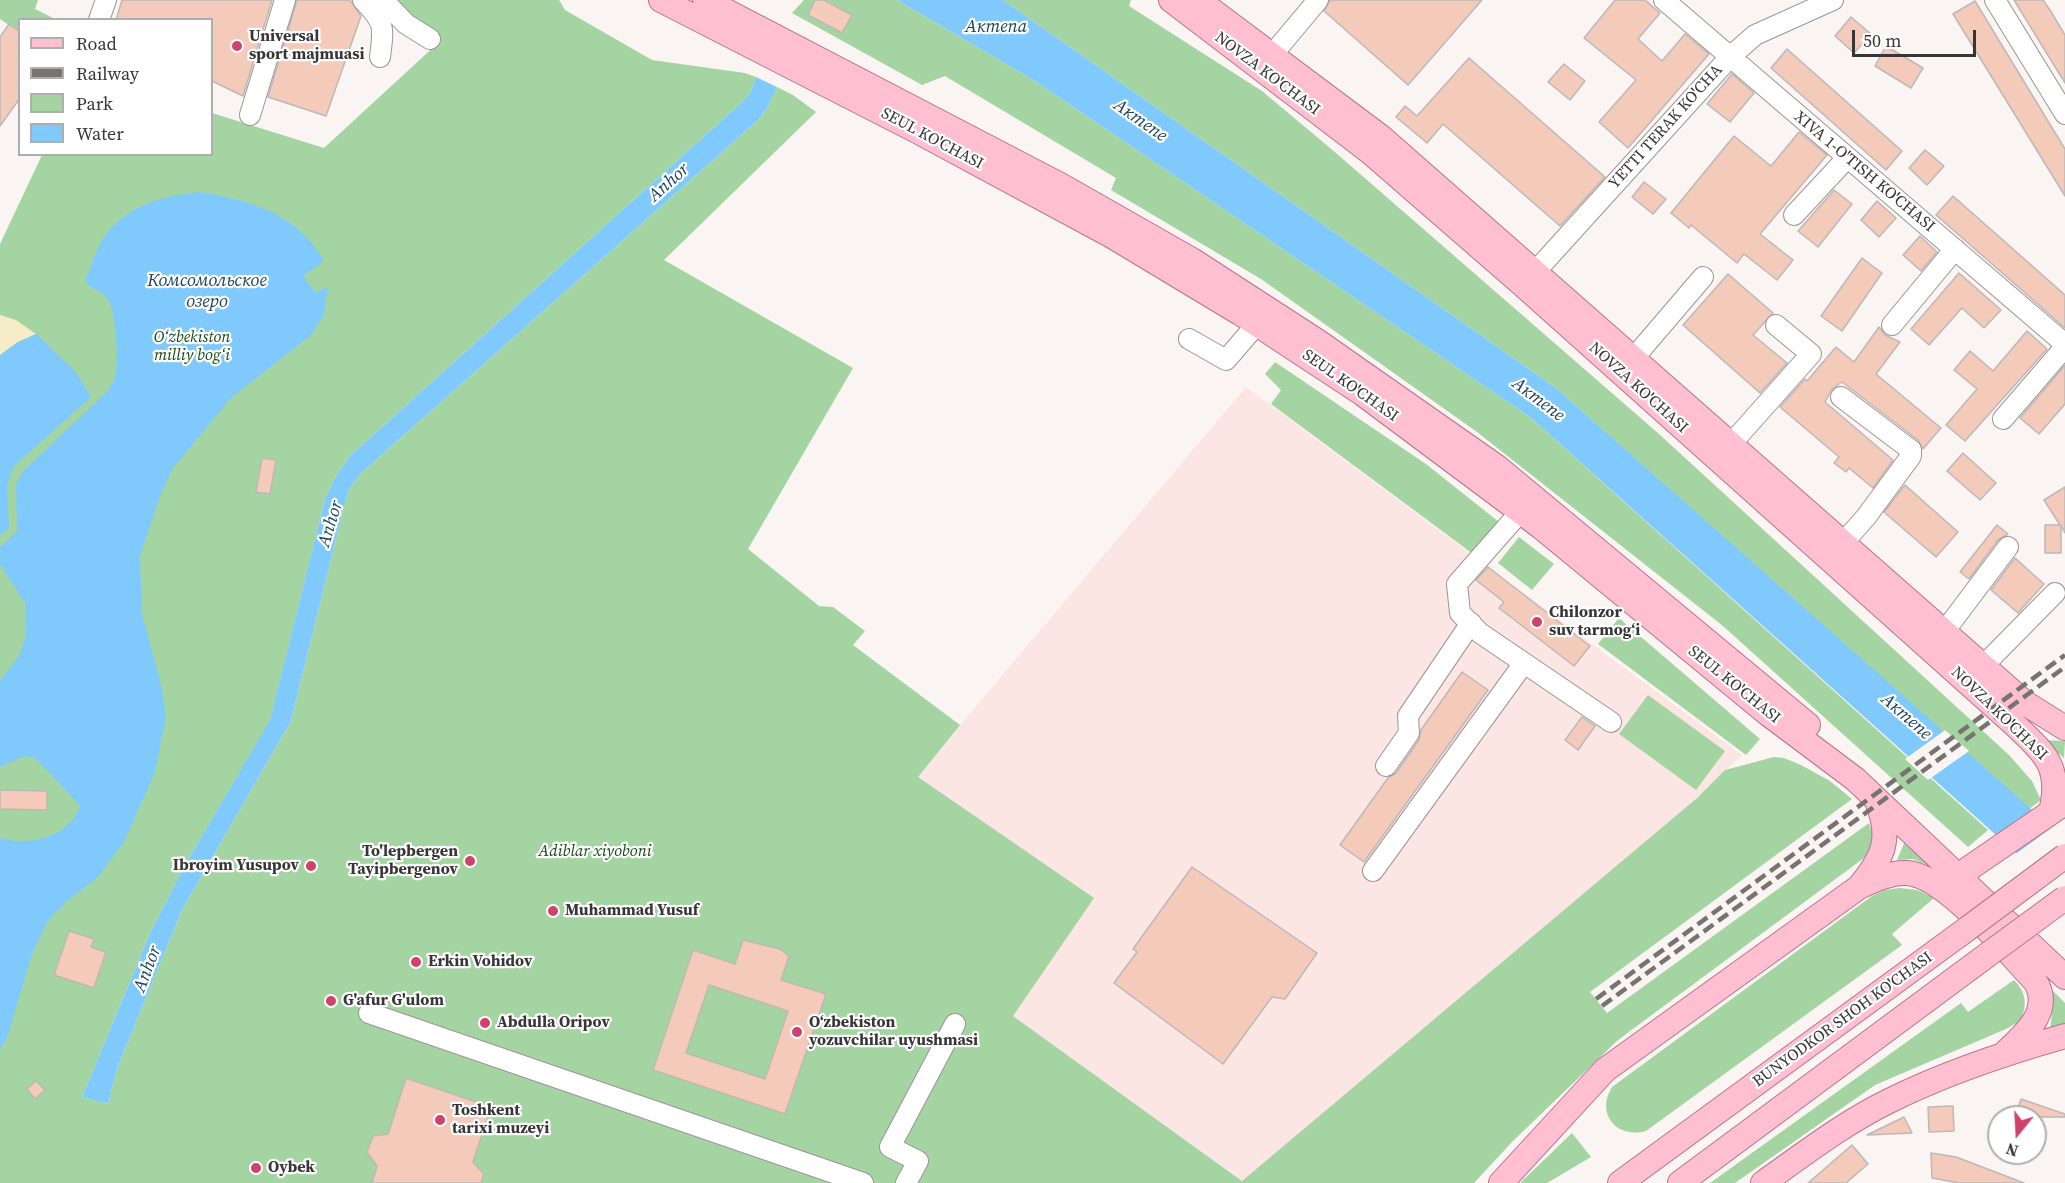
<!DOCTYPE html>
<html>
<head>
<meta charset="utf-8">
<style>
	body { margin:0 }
	#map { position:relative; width:2065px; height:1183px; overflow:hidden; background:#faf5f3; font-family:"Source Serif 4",serif }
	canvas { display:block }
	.legend { position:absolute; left:18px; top:18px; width:195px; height:138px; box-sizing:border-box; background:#fff; border:2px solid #afaeae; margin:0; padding:8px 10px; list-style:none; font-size:18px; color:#373535 }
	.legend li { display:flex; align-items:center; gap:12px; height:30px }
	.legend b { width:30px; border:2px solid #afaeae }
	.north { position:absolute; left:1987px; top:1105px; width:60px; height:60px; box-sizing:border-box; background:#fff; border:2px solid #afaeae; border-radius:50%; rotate:198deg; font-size:16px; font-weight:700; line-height:24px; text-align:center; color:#373535 }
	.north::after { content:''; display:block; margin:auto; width:21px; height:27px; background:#d0426c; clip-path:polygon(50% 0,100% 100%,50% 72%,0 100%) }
	.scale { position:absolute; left:1852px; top:30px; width:124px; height:27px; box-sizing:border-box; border:3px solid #373535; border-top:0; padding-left:8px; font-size:18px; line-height:21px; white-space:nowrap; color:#373535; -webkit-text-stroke:4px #fff; paint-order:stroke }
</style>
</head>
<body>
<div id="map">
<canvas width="2065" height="1183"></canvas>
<ul class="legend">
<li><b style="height:8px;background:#febfd3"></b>Road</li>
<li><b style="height:8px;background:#767372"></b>Railway</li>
<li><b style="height:16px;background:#a4d4a1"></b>Park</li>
<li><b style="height:16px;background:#80c9fd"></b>Water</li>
</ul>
<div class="north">N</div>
<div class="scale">50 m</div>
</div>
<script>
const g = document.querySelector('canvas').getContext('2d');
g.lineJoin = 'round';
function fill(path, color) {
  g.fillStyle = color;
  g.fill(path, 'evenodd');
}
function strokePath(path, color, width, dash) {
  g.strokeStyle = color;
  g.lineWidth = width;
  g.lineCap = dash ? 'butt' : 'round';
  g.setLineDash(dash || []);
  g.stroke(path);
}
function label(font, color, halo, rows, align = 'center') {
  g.font = font + ' "Source Serif 4",serif';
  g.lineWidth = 4.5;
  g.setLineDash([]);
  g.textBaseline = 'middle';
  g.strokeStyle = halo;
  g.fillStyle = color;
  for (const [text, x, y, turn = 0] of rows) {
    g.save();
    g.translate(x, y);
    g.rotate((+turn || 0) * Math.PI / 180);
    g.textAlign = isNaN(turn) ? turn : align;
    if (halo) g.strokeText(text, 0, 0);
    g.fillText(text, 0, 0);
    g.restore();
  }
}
fill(new Path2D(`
	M1246,387L1742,755L1697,798L1243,1181L1013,1016L917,776Z`), '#fce6e3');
fill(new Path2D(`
	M0,0H38L35,9L55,19L20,20L19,32L0,19Z
	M389,0H559L565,10L652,60L745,73L756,77L750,93L742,102L351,455L336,476L325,499L270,721L185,865L151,931L82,1097L108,1104L118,1066L182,910L291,721L344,506L349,490L359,475L758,120L767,108L777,87L793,95L816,112L664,260L853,368L748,549L819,606L833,607L865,631L853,645L960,725L918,777L1094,898L1013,1016L1242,1181L1697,798L1725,770L1774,757L1784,758L1801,765L1830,781L1852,799L1590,992L1607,1013L1869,823L1875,842L1868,855L1618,1040L1513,1141L1474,1183H0V244L42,155L212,154V113L324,148L439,42Z
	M804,0H897L1035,81L1530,417L1988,830L1968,847L1723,626L1477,432L1261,279L1111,190L1116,178L945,76L922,85L792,13Z
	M1003,0H1131L1129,6L1262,91L1336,153L1659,434L2009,755L2032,781L2041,800L2029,809L1556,388Z
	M1275,362L1426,464L1499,522L1473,554L1271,404L1281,390L1265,374Z
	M1519,537L1554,564L1532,590L1498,563Z
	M1619,618L1760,739L1746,755L1598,644Z
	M1648,695L1725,751L1696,790L1619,734Z
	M2043,740L2065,741L2064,758Z
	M1905,841L1930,866L1913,859L1897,860Z
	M1900,888L1917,890L1934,898L1892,934L1902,945L1646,1131C1617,1139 1595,1114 1612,1087L1872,896L1885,890Z
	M2014,980C2026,992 2028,1005 2020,1021L2006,1029L1875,1085L1735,1183H1710L1961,1003L1968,1012Z
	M2047,985L2065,1003V1026L2050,1031L2052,1012Z
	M1572,1133L1591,1157L1547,1183H1520Z`), '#a4d4a1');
fill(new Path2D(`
	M0,315L16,320L36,334L18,342L0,355Z`), '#f6ecc7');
fill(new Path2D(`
	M897,0H1003L1556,388L2065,839V897L1530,417L1035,81Z
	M756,77L777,87L767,108L758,120L359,475L349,490L344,506L291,721L182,910L118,1066L108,1104L82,1097L151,931L185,865L270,720L325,499L336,476L351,455L742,102L750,93Z
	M199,192C250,200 297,213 324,261L303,276L316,293L328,286L324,315L310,336L232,397L173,468L162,491L140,556L142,614L162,689L166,717L155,772L124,842L98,877L67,901L48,921L32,954L7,1038L0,1049V838C28,847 71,837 80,805L35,758L25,756L0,767V681L20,654L26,635L25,603L0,564V547L17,531L16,484L23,471L106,393C109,388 114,383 115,377C119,362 116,315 109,301C104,290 89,290 85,280C91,267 96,249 104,237C126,205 163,196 199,192Z
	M36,334L75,371L91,397L13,467L7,487L9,528L0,535V355L18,342Z`), '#80c9fd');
fill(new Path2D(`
	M1945,730L1969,751L1928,780L1905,759Z
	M2054,826L2065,835V900L2013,856Z`), '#faf5f3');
const building = new Path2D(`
	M122,0H272L243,96L212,81V20H116Z
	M297,0H350L361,16L326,116L268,97Z
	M815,0H824L852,15L842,33L808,15Z
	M1330,0H1482L1408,85L1324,11Z
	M1615,0H1645L1660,13L1638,39L1662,61L1685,34L1709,54L1628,148L1599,122L1636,80L1584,38Z
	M2014,0H2043L2050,10L2065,35V83Z
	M1975,1L2065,149V196L1953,14Z
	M1851,17L1871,34L1854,53L1835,36Z
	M9,24L20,32V98L0,126V37Z
	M1886,46L1923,68L1911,88L1875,66Z
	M1787,49L1902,151L1886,170L1771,68Z
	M1469,58L1605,177L1560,226L1443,124L1427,143L1396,117L1405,106L1417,116Z
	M1564,64L1585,81L1570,100L1548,82Z
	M1732,74L1754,93L1730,122L1707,104Z
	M1799,132L1827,155L1760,234L1793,260L1777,280L1744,254L1737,263L1691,225L1689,228L1671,213L1734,136L1771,166Z
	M1925,150L1944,166L1927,185L1909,168Z
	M1644,182L1666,199L1653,214L1632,197Z
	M1834,190L1852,204L1818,247L1798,231Z
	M1953,196L2065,295V328L1936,215Z
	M1877,201L1896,218L1879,237L1861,220Z
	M1920,236L1937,252L1921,271L1903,255Z
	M1862,258L1882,273L1842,331L1821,316Z
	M1959,273L2001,310L1984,328L1962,308L1929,345L1911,329Z
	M1728,274L1773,313L1753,335L1787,363L1760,393L1683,325Z
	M1879,327L1885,335L1900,342L1876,374L1941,428L1923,449L1918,440L1842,382L1832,389L1825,402L1893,460L1873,488L1849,468L1846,472L1834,463L1839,457L1780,407L1805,379L1807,381L1836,347L1854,362Z
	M2027,331L2047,349L1965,441L1946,425L1977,389L1954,370L1970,351L1993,371Z
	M2065,365V404L2039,434L2020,418Z
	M1963,453L1996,483L1980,500L1947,471Z
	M262,458L276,460L270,494L256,492Z
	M1905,485L1958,532L1936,557L1884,512Z
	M2065,487V533L2061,526V553H2045V525H2060L2044,500Z
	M1997,525L2008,534L1998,540L1969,579L1960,572Z
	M2015,558L2044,584L2018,613L1991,590Z
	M1488,567L1590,646L1574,666L1499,608L1504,602L1476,580Z
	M1462,672L1488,690L1364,862L1340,845L1388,778L1396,773L1419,740L1421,730Z
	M1582,717L1595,726L1578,750L1565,740Z
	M0,790L47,791V810L0,809Z
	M1192,867L1317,953L1285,999L1272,997L1223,1064L1114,983L1137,952L1133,949Z
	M69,931L94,939L91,947L106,952L94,988L54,975Z
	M743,940L780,949L789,956L781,980L826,994L785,1114L653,1070L693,950L735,964ZM709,985L788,1011L765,1079L686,1053Z
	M406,1078L491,1107L473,1162L484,1174L481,1183H372L377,1166L367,1152L373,1136L388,1134Z
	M36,1081L45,1090L35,1099L27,1089Z
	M2021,1099L2065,1114V1117H2015Z
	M1953,1106L1954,1131L1929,1132L1928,1107Z
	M1904,1117L1912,1133L1867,1135Z
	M1852,1145L1868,1164L1846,1183H1808Z
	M1931,1153L1956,1157L2024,1183H1959L1932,1178Z`);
fill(building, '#f4cabb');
strokePath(building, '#bdb8b6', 1.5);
const minor = new Path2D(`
	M363,0C385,23 384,26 380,57
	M383,0L406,24L430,39
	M1664,0L2065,344
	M1995,0L2065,114
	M99,20L106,0
	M1272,55L1318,0
	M250,115L285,0
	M1794,215L1847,158
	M1525,283L1730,57L1755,35L1833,0
	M1892,325L1955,249
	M1189,339L1226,360L1257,324
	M1632,360L1703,277
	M1841,397L1911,450V456L1866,517L1843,543
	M2003,419L2065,347
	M1731,444L1811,354L1776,325
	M1521,511L1457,584L1460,613L1480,633L1611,722
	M1944,632L2008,547
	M1983,666L2055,593
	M1386,766L1409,733L1408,716L1471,623
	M1373,871L1524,663
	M369,1013L863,1183
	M906,1183L918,1161L890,1147L955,1024`);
const major = new Path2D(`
	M661,0L917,131L1112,236L1240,313L1363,394L1541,527L1767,713L1855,779L2065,977
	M705,0L1062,186L1192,260L1317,341L1497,467L1808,725
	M1171,0L1370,152L1523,285L2014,724C2045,754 2062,766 2051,812
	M1198,0L1381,137L2025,703L2065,728
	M1964,883L1968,869L2063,804
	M1859,887C1874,880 1891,872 1907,873C1945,875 2008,953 2035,981C2053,1010 2026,1033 2006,1052
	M1501,1183L1605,1070L1859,887C1884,857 1892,838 1877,801
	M1620,1183L1967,929
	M1680,1183L1990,953
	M1763,1183C1804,1154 1844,1123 1889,1101C1945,1073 2005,1053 2065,1036`);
strokePath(minor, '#9a9694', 22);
strokePath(major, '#b87388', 26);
strokePath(minor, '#fff', 20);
strokePath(major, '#febfd3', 24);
strokePath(new Path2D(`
	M1596,999L2065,655
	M1602,1006L2065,667`), '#767372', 4.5, [12, 6]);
const majorBridge = new Path2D(`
	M1967,929L2065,856
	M1990,953L2065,898`);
strokePath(majorBridge, '#b87388', 26, []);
strokePath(majorBridge, '#febfd3', 24);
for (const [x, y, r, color] of [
	[237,46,6,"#d0426c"],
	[1537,622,6,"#d0426c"],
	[470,861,6,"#d0426c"],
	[311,866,6,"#d0426c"],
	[553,911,6,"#d0426c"],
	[416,962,6,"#d0426c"],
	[331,1001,6,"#d0426c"],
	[485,1023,6,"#d0426c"],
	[797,1032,6,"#d0426c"],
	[440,1120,6,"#d0426c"],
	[256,1168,6,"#d0426c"]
]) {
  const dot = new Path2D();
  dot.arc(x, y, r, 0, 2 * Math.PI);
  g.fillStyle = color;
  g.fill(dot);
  strokePath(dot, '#fff', 2);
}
label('bold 16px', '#373535', '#fff', [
	["Universal",249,37],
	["sport majmuasi",249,55],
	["Chilonzor",1549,613],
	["suv tarmog‘i",1549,631],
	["To'lepbergen",458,852,"right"],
	["Tayipbergenov",458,870,"right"],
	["Ibroyim Yusupov",299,866,"right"],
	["Muhammad Yusuf",565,911],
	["Erkin Vohidov",428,962],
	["G'afur G'ulom",343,1001],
	["Abdulla Oripov",497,1023],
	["Oʻzbekiston",809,1023],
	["yozuvchilar uyushmasi",809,1041],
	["Toshkent",452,1111],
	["tarixi muzeyi",452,1129],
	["Oybek",268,1168]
], 'left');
label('16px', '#373535', '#fff', [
	["NOVZA KO'CHASI",1267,74,37],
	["YETTI TERAK KO'CHA",1666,127,-48],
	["SEUL KO'CHASI",932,139,28],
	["XIVA 1-O'TISH KO'CHASI",1864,172,40],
	["SEUL KO'CHASI",1350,386,35],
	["NOVZA KO'CHASI",1638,388,42],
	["SEUL KO'CHASI",1734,685,39],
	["NOVZA KO'CHASI",1999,714,44],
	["BUNYODKOR SHOH KO'CHASI",1843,1020,-36]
]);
label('italic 16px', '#164816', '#fff', [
	["Oʻzbekiston",192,338],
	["milliy bogʻi",192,356],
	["Adiblar xiyoboni",595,852]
]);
label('italic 18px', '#1a425c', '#fff', [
	["Актепа",996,27],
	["Актепе",1140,121,35],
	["Anhor",669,183,-42],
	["Комсомольское",207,281],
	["озеро",207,302],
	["Актепе",1538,400,37],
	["Anhor",331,524,-73],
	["Актепе",1906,717,41],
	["Anhor",148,969,-69]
]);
</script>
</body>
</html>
